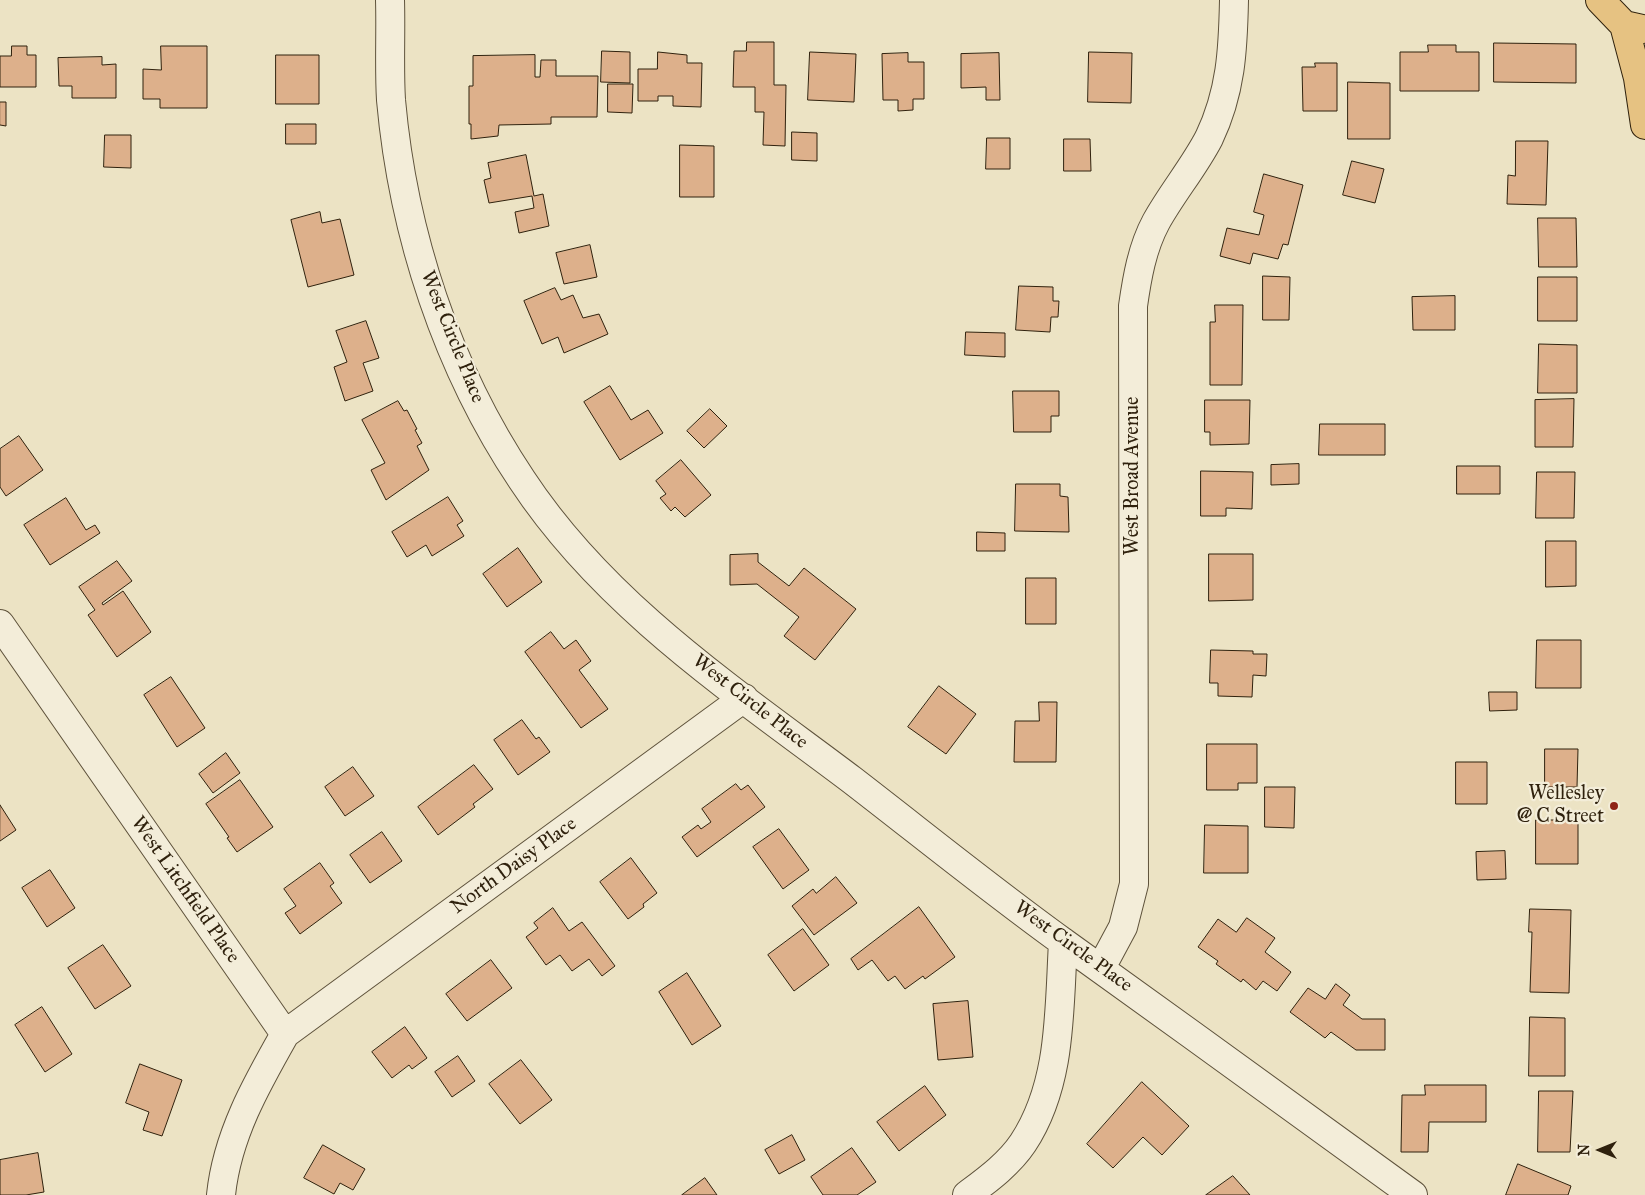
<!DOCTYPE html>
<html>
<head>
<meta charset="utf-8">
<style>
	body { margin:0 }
	#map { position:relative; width:1645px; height:1195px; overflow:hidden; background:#ece3c4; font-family:"IM FELL Great Primer",serif }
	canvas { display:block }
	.north { position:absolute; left:1575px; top:1125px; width:50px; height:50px; -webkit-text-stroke:4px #f3edd9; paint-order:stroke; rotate:270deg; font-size:14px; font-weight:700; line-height:20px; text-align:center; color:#2f210d }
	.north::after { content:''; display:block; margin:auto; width:18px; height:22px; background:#2f210d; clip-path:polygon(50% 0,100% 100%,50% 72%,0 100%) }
</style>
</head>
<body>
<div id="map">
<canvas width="1645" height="1195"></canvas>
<div class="north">N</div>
</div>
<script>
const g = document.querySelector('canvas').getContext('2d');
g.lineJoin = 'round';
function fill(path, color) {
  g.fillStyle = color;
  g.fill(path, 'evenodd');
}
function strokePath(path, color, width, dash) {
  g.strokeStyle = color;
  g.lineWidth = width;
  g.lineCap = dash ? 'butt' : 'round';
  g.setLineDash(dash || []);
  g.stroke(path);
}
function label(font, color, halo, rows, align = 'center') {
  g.font = font + ' "IM FELL Great Primer",serif';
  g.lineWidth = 4.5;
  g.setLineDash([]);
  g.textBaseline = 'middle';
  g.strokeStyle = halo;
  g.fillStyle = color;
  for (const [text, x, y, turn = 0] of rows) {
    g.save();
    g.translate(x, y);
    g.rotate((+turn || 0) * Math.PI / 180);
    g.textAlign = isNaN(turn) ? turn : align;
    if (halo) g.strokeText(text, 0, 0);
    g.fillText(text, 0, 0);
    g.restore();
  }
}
const building = new Path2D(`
	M747,42H774V85H786L785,146L763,145L764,112H755V87H733L734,51H746Z
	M1494,43L1576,44V83L1494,82Z
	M1428,45H1456V52H1479V91H1400V52H1428Z
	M12,46H27V55H36V87H0V56H11Z
	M161,46H207V108H160V99H143V69L161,70Z
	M602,51L630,52V83L601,82Z
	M658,52L687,55V63H702L701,107L673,106V96H658V101H638V69H657Z
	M810,52L856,54L854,102L808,100Z
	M1089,52L1132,53L1131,103L1088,102Z
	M908,53V62H924V99H913V110L898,111V100H883L882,54Z
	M999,53L1000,100H986V87L961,88V54Z
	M276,55H319V104H276Z
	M535,55V77H540L541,60H556V76H598L597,117H551V124L499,125L498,136L471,139V124H469V86H473V56Z
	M102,57V65L116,64V98H72V86H59L58,58Z
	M1315,63H1337V111H1303L1302,67H1315Z
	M1348,82L1390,83V139H1348Z
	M608,84H633L632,113L608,112Z
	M0,102H6V126L0,125Z
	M286,124H316V144H286Z
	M792,132L817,133V161L792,160Z
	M105,135H131V168L104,167Z
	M987,138H1010V169H986Z
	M1064,139H1090L1091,171H1064Z
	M1516,141H1548L1546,205L1507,204L1508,175L1515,176Z
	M680,145L714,146V197H680Z
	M526,155L534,196L543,194L549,226L519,233L515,212L534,208L532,196L489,203L484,180L491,178L488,163Z
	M1352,161L1384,169L1375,203L1343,195Z
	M1264,174L1303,185L1288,245L1283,244L1278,259L1253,253L1250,264L1220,256L1227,228L1259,235L1264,215L1254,212Z
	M320,212L322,223L340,219L354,275L308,287L291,220Z
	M1538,218H1576L1577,267H1539Z
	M590,245L597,277L564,284L556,253Z
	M1263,276L1290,277L1289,320H1263Z
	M1538,277H1577V321H1538Z
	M1019,286L1053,287V301H1059L1058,317H1051L1050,332L1016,330Z
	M555,288L561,300L573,295L583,318L599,314L608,334L564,353L558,337L542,344L524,301Z
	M1455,296V330H1413L1412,297Z
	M1215,305H1243L1242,385H1210V322H1215Z
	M366,321L379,358L363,363L373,391L345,401L334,367L347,362L336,331Z
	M966,332L1005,333V357L965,355Z
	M1539,344L1577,345V393H1538Z
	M610,386L631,420L648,410L663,433L620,460L584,402Z
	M1013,391H1059V416H1051V432H1014Z
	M1574,399L1573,447H1535V400Z
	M1205,400H1250L1249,444L1210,445V432H1205Z
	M398,401L404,411L407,410L417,429L415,430L422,443L417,446L429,470L386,500L371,470L385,463L362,420Z
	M710,409L727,426L704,448L687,431Z
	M1320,424H1385V455H1319Z
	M19,436L43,470L6,496L0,487V449Z
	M681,460L711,495L685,517L675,507L671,511L660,498L666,494L656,481Z
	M1299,464V484L1271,485V465Z
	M1457,466H1500V494H1457Z
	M1201,471L1253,472L1252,509L1226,508V516H1201Z
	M1537,472H1575L1574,518H1536Z
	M1016,484H1060V496L1068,497L1069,532L1015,531Z
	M448,497L463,521L457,525L464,536L432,556L426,545L407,557L392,532Z
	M66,498L86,530L95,525L100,533L50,565L24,525Z
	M977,532L1005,533V551H977Z
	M1546,541H1576V586L1546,587Z
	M518,548L542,582L507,607L483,574Z
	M758,554V562L789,586L804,568L856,609L815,660L784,636L799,617L757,584L730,585V555Z
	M1209,554H1253V600L1209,601Z
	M117,561L132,581L102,603L103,605L123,591L151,632L117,657L88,615L95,610L79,587Z
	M1026,578H1056V624H1026Z
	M551,632L564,649L576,640L591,661L579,670L608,709L581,728L525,652Z
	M1537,640H1581V688H1536Z
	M1211,650L1253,651V654H1267L1266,676L1253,675L1252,697L1218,696V683H1210Z
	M171,677L205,728L177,747L144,695Z
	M939,686L976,714L946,754L908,727Z
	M1489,692H1517V710L1490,711Z
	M1039,702H1057L1056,762H1014L1015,721H1039Z
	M522,720L536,739L539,737L550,752L518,775L494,740Z
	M1207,744H1257V783H1238V790H1207Z
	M1545,749H1578L1577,787H1545Z
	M226,753L240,773L213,793L199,774Z
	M1456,762H1487V804H1456Z
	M474,765L493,789L473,804L475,807L438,835L418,807Z
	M353,767L374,796L345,816L325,787Z
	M240,780L273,827L237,852L227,838L229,837L206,804Z
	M736,784L741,790L748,785L765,807L697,857L682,837L698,825L701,829L711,822L702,809Z
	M1265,787H1295L1294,828L1265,827Z
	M0,805L16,830L0,841Z
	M1536,820H1578V864H1536Z
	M1205,825L1248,826V873H1204Z
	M779,829L809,870L783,889L753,847Z
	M382,832L402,861L370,883L350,855Z
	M1505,851L1506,879L1477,880L1476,852Z
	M631,858L657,893L643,904L644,907L628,919L600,882Z
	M320,863L334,883L330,886L342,903L300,934L285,913L296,906L284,889Z
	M50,870L75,908L47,927L22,888Z
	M836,877L857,903L814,935L792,906L813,889L816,893Z
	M919,907L955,957L925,979L923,976L905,989L895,976L888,981L872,960L858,970L851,959Z
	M553,908L569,931L582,922L615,966L602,976L589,959L572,971L560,955L546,965L526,937L538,928L534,923Z
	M1530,909L1571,910L1569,993L1530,992L1532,932H1529Z
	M1247,918L1275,938L1265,952L1291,972L1277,991L1263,981L1256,990L1243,979L1241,982L1216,964L1218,961L1198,947L1218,919L1236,932Z
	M803,929L829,965L794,991L768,955Z
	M103,945L131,986L95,1009L68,968Z
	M491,960L512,988L467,1021L446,994Z
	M687,973L721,1026L692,1045L659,992Z
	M1336,984L1350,995L1343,1005L1362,1019H1385V1050H1356L1331,1032L1325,1038L1290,1012L1308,988L1325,999Z
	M968,1001L973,1057L938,1060L933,1004Z
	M42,1007L72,1054L45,1072L15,1025Z
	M1530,1017L1565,1018V1076H1529Z
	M405,1027L427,1058L412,1069L409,1065L392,1078L372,1052Z
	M458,1056L475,1081L452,1097L435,1072Z
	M521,1060L552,1100L520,1124L489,1084Z
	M140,1064L182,1080L162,1136L143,1130L149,1112L126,1103Z
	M1142,1082L1189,1126L1162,1155L1143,1137L1113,1168L1087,1144Z
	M1425,1085H1486V1122H1429L1428,1152H1401L1402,1095H1425Z
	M925,1086L946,1115L899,1151L877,1122Z
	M1539,1091H1573L1570,1152H1538Z
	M792,1135L805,1160L779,1174L765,1150Z
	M323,1145L365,1169L353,1190L340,1183L334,1194L304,1178Z
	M852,1148L876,1182L857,1195H823L811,1177Z
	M38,1153L44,1192L26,1195H0V1160Z
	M1518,1164L1571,1186L1568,1195H1506Z
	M1233,1176L1250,1195H1206Z
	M705,1178L717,1195H682Z`);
fill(building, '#ddb08b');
strokePath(building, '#2f210d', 1);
const minor = new Path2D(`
	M390,0C391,33 389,67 391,100C403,234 447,368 522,480C605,606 734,691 852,780C922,834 991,890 1063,942C1180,1026 1296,1110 1413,1195
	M0,624L285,1034C256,1085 227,1136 221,1195
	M1101,968L1123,927L1134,884L1133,306C1137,278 1142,248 1156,222C1172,193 1194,167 1209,138C1231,92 1233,50 1234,0
	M285,1034L744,698
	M967,1195C987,1180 1009,1164 1023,1143C1062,1084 1059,1010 1063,942`);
const major = new Path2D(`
	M1600,0L1624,25L1642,29
	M1624,25L1638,78L1645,125`);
strokePath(minor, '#5e523b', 30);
strokePath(major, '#2f210d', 30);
strokePath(minor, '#f3edd9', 28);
strokePath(major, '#e6c282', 28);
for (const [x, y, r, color] of [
	[1614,806,5,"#8f2418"]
]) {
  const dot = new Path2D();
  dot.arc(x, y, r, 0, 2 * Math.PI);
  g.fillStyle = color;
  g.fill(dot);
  strokePath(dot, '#f3edd9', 2);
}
label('20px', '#2f210d', '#f3edd9', [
	["West Circle Place",452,337,68],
	["West Broad Avenue",1133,476,-90],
	["West Circle Place",750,702,38],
	["North Daisy Place",514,866,-36],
	["West Litchfield Place",185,890,55],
	["West Circle Place",1073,947,36]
]);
label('20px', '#2f210d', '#f3edd9', [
	["Wellesley",1604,794],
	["@ C Street",1604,817]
], 'right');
</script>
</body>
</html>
